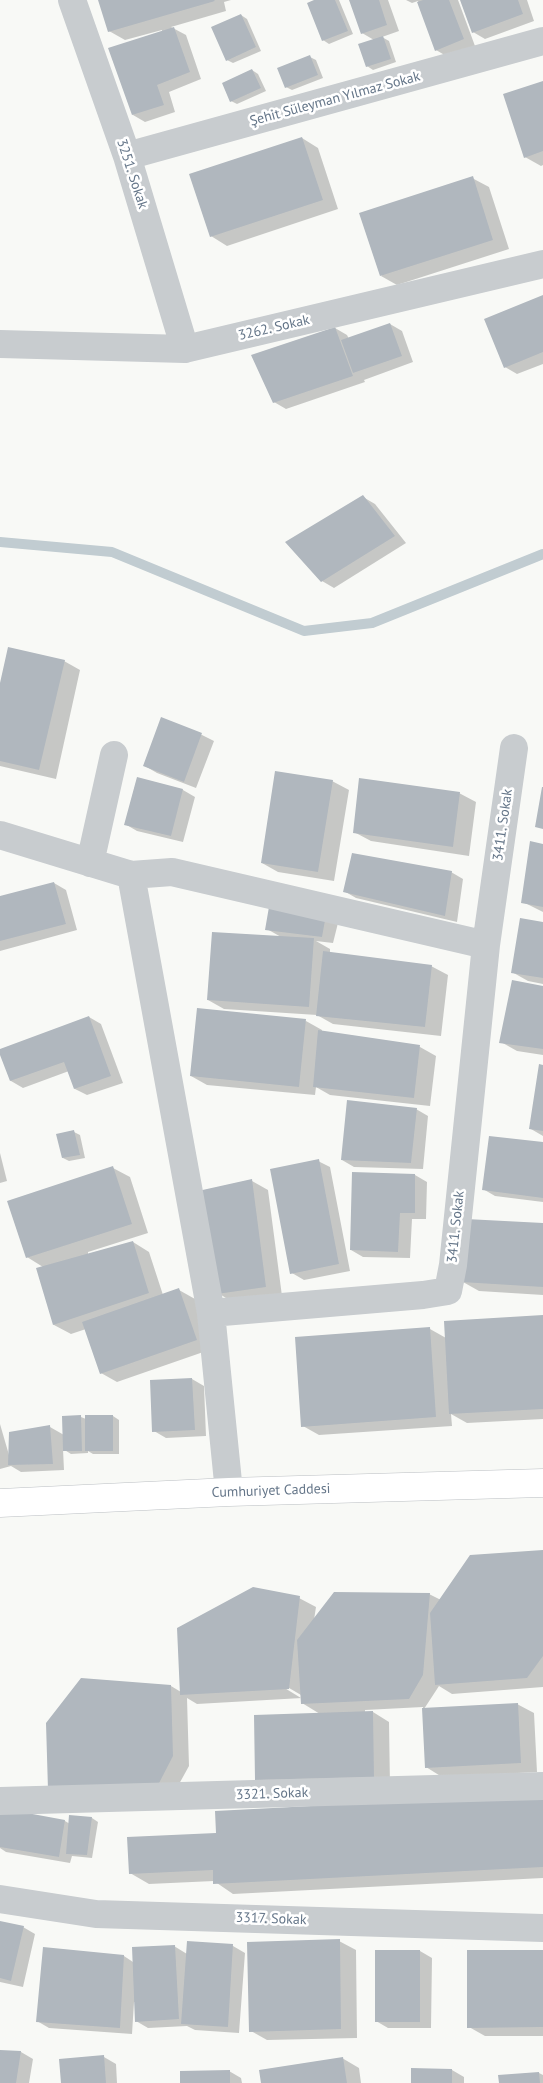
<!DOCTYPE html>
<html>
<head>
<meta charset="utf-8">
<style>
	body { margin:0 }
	canvas { display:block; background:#f8f9f6 }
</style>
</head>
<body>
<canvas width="543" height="2083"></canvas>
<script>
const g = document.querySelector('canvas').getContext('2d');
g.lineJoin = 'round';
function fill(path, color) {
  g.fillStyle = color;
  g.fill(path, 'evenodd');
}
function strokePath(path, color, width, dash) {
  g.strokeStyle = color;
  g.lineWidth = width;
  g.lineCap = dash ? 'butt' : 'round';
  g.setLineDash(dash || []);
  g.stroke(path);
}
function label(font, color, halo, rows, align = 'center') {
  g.font = font + ' "PT Sans",sans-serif';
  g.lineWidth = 5;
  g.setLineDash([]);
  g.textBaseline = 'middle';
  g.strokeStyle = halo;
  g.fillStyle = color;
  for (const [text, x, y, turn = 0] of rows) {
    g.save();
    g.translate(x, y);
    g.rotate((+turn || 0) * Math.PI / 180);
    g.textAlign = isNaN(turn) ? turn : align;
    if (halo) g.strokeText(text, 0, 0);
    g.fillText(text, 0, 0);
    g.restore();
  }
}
fill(new Path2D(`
	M100,0H231L224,2L226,11L171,27L186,35L201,79L169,92L175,112L145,122L133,115L162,32V30L125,40L109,31Z
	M318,0H339L353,34L329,44L323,40Z
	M350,0H388L399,31L382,37L389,41L396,62L373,70L367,66L374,40L362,33Z
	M406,0H458L475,46L448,57L436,50L418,1L412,3Z
	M461,0H527L534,21L485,39L473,32Z
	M241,15L247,19L261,51L233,63L227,60Z
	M310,57L316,60L323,78L292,90L286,87Z
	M252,70L258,74L266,91L237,104L231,101Z
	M543,83V165L541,166L525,157Z
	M302,138L318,148L338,209L227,246L211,236Z
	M472,178L489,187L509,249L397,285L381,276Z
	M543,296V364L517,374L505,367Z
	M390,324L402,331L413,362L364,380L365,382L286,409L274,402L335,328L347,335L349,339Z
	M363,497L375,504L406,543L334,588L322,581Z
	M64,661L80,670L56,779L0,766V689Z
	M162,719L202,735L214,741L196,788L157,773L145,766Z
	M137,779L183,790L195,797L183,842L137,831L125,824Z
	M332,781L349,790L334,881L278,872L262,863Z
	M459,793L476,802L469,856L371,841L354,832Z
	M543,845V912L523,902Z
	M451,872L463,879L457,922L356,898L344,891Z
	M54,883L66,890L77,930L0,951V898Z
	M271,903L338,923L333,943L316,941L330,949V953L431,966L448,975L441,1036L333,1024L317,1015L224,1009L208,1000L281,937L267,929Z
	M543,923V984L528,981L512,972Z
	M543,987V1055L517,1051L501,1042Z
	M89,1017L101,1024L123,1083L87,1095L75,1089L69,1071L23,1088L11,1081L0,1050Z
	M306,1021L322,1030V1032L420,1047L436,1056L430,1106L330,1095L316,1087L315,1095L207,1085L191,1076Z
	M543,1066V1136L531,1129Z
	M416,1109L428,1116L423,1169L354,1167L342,1160Z
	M74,1132L80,1135L85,1158L69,1161L63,1158Z
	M543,1144V1202L495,1196L483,1189Z
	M0,1153L7,1181L0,1183Z
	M318,1161L330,1167L350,1271L304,1280L292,1273Z
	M113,1168L130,1177L148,1233L88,1252V1255L133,1242L149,1252L163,1295L179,1290L195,1299L212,1349L117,1382L101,1373L86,1329L71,1334L54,1325L37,1269L43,1267L27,1257Z
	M353,1174L415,1175L427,1182L426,1219H412L410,1258L363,1257L351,1250Z
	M252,1181L268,1190L282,1296L234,1303L218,1293Z
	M543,1224V1295L479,1291L463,1282Z
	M543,1316V1419L467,1423L451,1414L452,1426L319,1435L303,1426L430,1329L446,1338Z
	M192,1379L204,1386L206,1436L166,1438L154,1431Z
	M113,1416L119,1420V1454H93L88,1451V1453L71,1454L63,1449L64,1470L21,1472L11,1466L0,1469V1424L9,1455L10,1433L50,1427L64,1435L81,1417L86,1419Z
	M543,1551V1687L452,1694L439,1686L424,1709L517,1704L534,1713L537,1772L442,1777L426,1767L423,1707L365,1710V1713L373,1712L389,1722L390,1786L273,1789L256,1780L320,1714L302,1703V1698L197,1704L187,1698L189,1766L173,1795L66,1798L82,1679L171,1686L181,1692L299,1598L316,1607L314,1620L429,1594L441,1600ZM284,1685L301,1695V1698L283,1687Z
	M543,1795V1878L233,1894L214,1881L149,1884L130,1873L217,1834Z
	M0,1810L65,1821L70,1824L92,1818L98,1822L92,1858L72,1856L70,1863L6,1852L0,1848Z
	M0,1923L23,1927L35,1934L23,1987L0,1982Z
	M339,1941L356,1950L357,2038L267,2040L251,2031Z
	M188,1943L233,1946L245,1953L239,2033L195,2030L187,2026L148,2028L136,2021V2002H134L132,2034L49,2028L37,2021L44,1948L124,1956L133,1962L174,1946L187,1954Z
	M420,1951L432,1958L431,2028H388L376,2021Z
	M543,1951V2036H485L469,2027Z
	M0,2051L21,2052L33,2059L29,2083H0Z
	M104,2057L116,2064L117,2083H62Z
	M342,2058L359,2068L361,2083H262Z
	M413,2069L452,2070L464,2077V2083H413Z
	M229,2071L241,2078L242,2083H182Z
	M539,2073L543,2075V2083H500Z`), '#0003');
strokePath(new Path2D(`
	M0,542L112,552L304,631L372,623L543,554`), '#c1ccd1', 10);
fill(new Path2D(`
	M98,0H214L215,1L108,32Z
	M314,0H335L348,31L322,41L307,3Z
	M349,0H379L387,25L361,34Z
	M423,0H449L464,39L435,51L417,2Z
	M460,0H518L523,14L472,33Z
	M241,14L256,47L226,61L211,27Z
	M174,27L190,72L157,85L164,105L132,115L108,48Z
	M383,36L391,59L366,67L358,44Z
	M310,55L318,75L285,88L277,68Z
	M252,69L261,88L230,102L222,83Z
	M543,81V151L524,158L503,94Z
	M302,137L323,200L210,237L189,174Z
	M473,176L493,240L380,276L359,213Z
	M543,295V352L504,368L484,319Z
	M390,323L402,356L353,373L341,340Z
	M335,327L353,376L273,403L251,355Z
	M363,495L395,536L321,582L285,542Z
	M8,647L65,660L39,770L0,761V683Z
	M161,717L202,733L184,782L143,766Z
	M275,771L333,780L318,872L261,863Z
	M137,777L183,789L171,836L124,825Z
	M359,778L460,792L453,847L353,833Z
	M542,787H543V829L535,827Z
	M530,841L543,844V907L521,903Z
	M352,853L452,871L445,916L343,892Z
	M54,882L66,924L0,941V896Z
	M270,901L326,915L322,937L265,930Z
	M520,918L543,922V978L511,973Z
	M212,932L314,938L309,1007L207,1000Z
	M323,951L432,965L425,1027L316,1016Z
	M512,980L543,986V1049L499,1043Z
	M197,1008L306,1019L299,1087L190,1076Z
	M89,1016L111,1076L74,1089L64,1062L10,1081L0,1055V1049Z
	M318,1030L420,1045L414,1098L313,1087Z
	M539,1064L543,1065V1131L529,1129Z
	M347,1100L417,1108L411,1163L341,1160Z
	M74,1130L80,1155L62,1158L56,1134Z
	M489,1136L543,1142V1198L482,1190Z
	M319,1159L339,1264L290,1274L270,1169Z
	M113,1166L132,1224L26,1258L7,1201Z
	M352,1172L415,1174V1213H400L398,1252L350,1250Z
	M252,1179L266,1287L217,1294L198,1191Z
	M466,1219L543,1223V1287L461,1282Z
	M133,1241L149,1293L53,1325L36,1268Z
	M179,1288L197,1340L100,1374L82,1322Z
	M543,1315V1409L449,1414L444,1321Z
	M430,1327L436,1417L301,1427L295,1337Z
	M192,1378L195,1430L152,1432L150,1380Z
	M81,1415L82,1451H63L62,1416Z
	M85,1415H113V1451H85Z
	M50,1425L53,1464L8,1465L9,1432Z
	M543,1550V1656L527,1678L435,1685L430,1613L470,1555Z
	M253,1587L300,1596L289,1689L180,1695L177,1628Z
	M334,1592L430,1593L423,1675L409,1699L301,1704L297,1640Z
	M81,1678L171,1685L173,1756L157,1787L48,1790L46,1723Z
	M518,1703L521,1763L425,1768L422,1708Z
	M373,1711L374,1777L255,1780L254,1715Z
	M543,1794V1867L213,1884V1870L129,1874L127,1837L216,1833L215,1811Z
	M0,1808L65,1820L59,1857L0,1847Z
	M69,1815L92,1817L87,1855L66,1854Z
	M0,1921L24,1926L11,1981L0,1978Z
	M340,1939L341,2029L249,2032L247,1942Z
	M187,1941L233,1944L228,2027L181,2024Z
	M175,1945L179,2019L135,2022L132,1947Z
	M43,1947L124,1955L120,2028L36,2022Z
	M375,1950H420V2022H375Z
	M467,1950H543V2027L467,2028Z
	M0,2050L21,2051L16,2083H0Z
	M104,2055L106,2083H61L59,2059Z
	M343,2057L347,2083H261L259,2070Z
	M411,2068L452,2069V2083H411Z
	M230,2070V2083H180V2071Z
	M539,2072L540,2083H499L498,2075Z`), '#b0b7be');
const major = new Path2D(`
	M0,1503L229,1492L543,1483`);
strokePath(major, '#bbbfc3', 29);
strokePath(new Path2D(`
	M72,0L127,156L185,349
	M127,156L543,41
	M0,344L185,349L543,264
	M0,835L131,875L172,872L486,945
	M90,863L114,755
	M131,875L211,1313
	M229,1492L211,1313L423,1295L448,1291L453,1265L486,945L514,748
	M0,1801L543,1786
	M0,1899L96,1914L543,1928`), '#c8cccf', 28);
strokePath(major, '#fff', 28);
label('14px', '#657689', '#fff', [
	["Şehit Süleyman Yılmaz Sokak",335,99,-15],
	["3251. Sokak",132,174,72],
	["3262. Sokak",274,328,-13],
	["3411. Sokak",503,825,-82],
	["3411. Sokak",456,1227,-84],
	["Cumhuriyet Caddesi",271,1491,-2],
	["3321. Sokak",272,1794,-2],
	["3317. Sokak",271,1919,2]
]);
</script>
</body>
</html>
